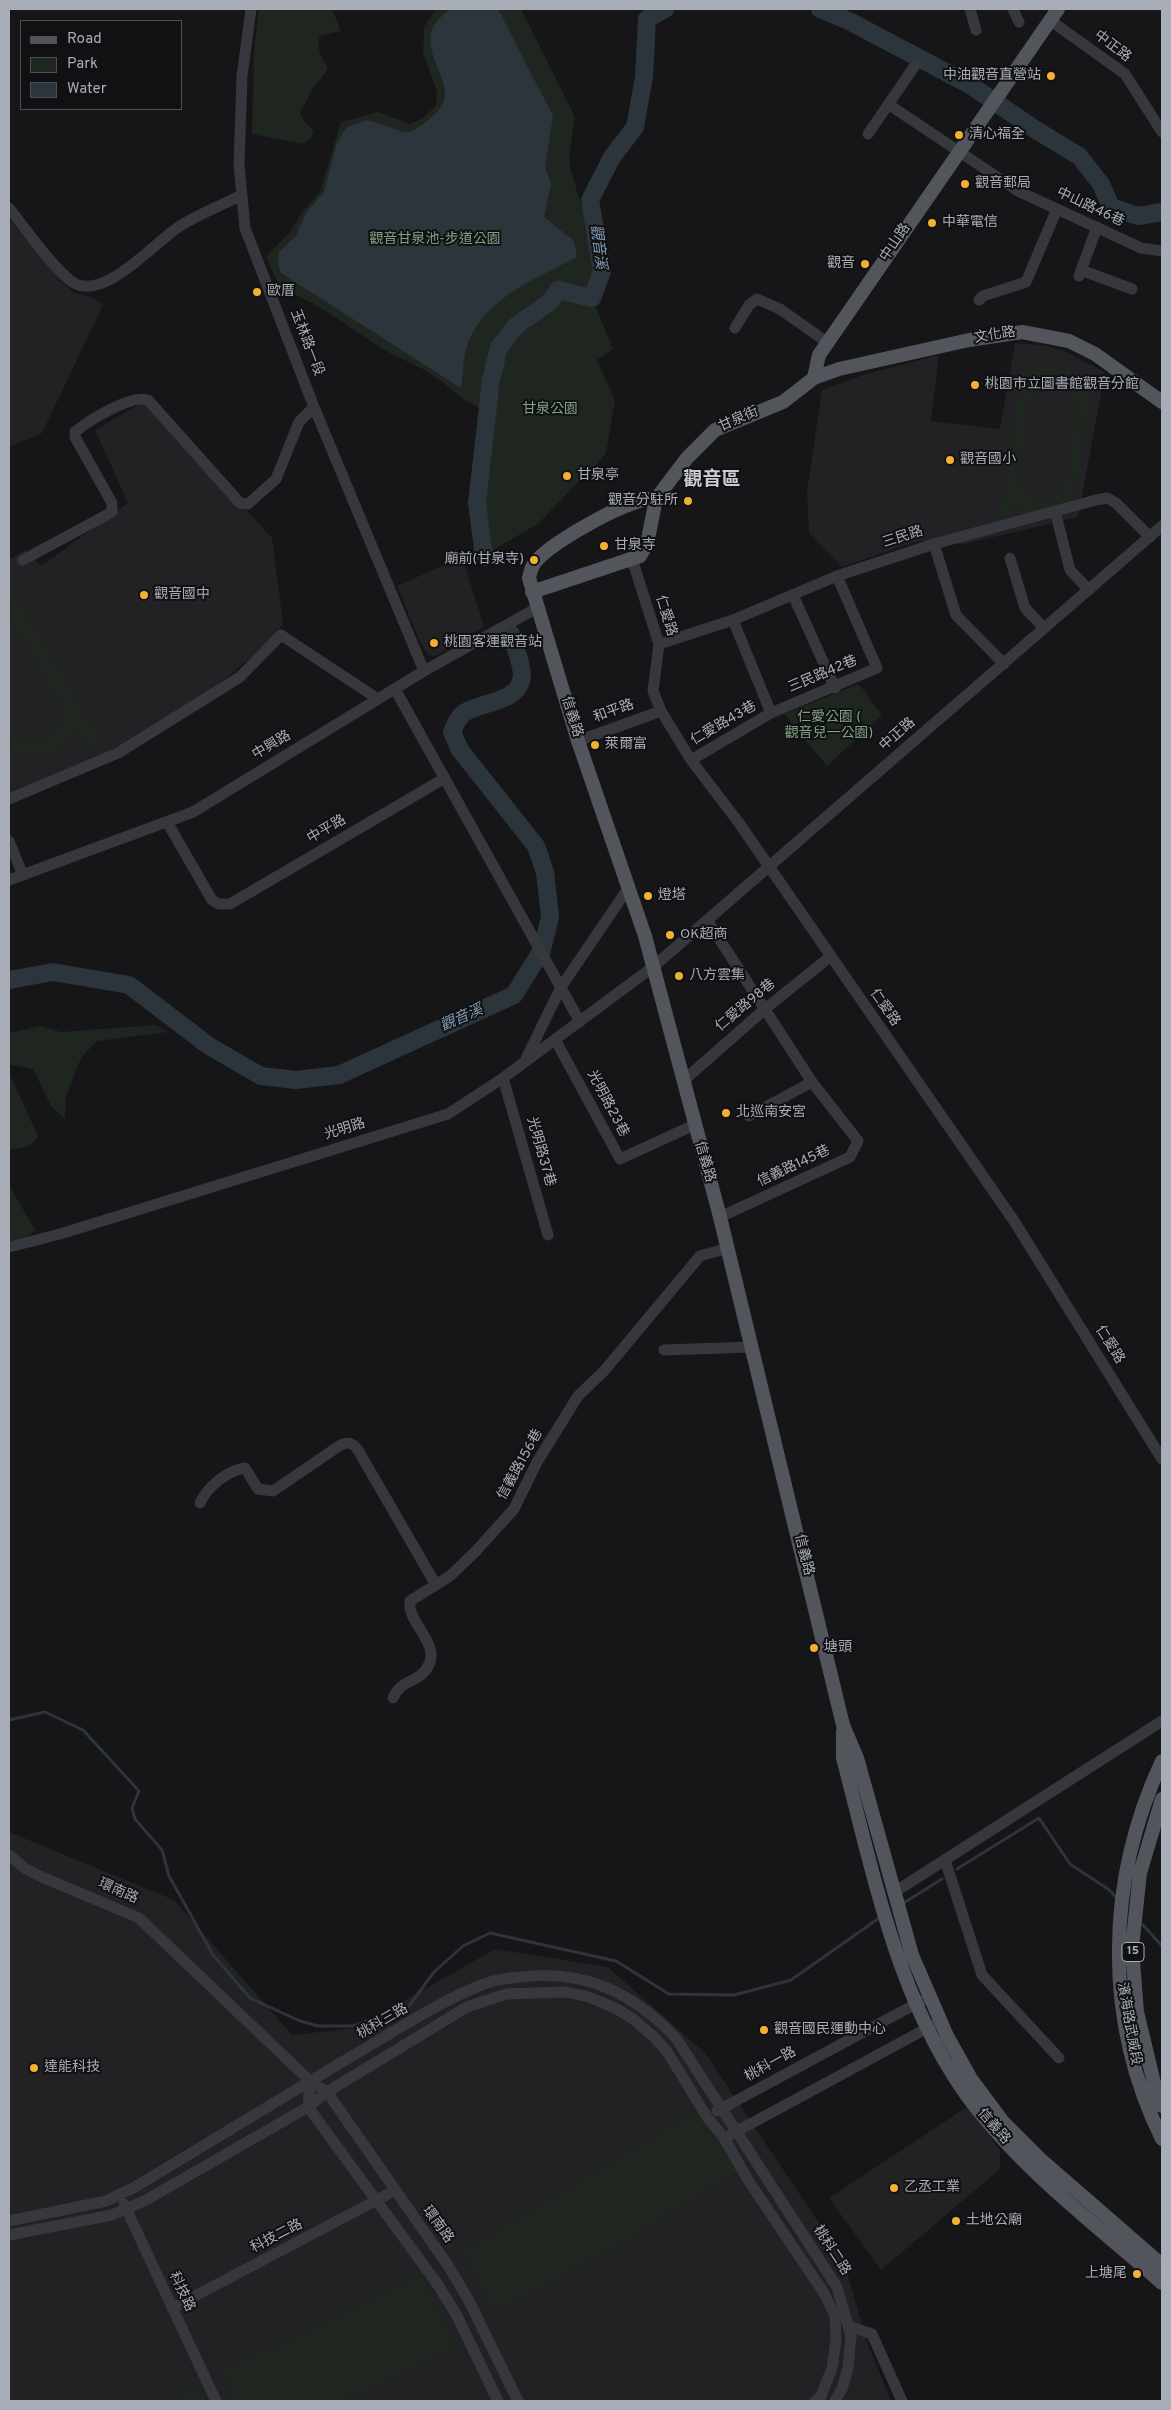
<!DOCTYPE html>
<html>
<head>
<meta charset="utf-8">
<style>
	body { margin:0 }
	#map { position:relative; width:1171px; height:2410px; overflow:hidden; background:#161618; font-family:Overpass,sans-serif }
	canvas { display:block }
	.frame { position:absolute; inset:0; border:10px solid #a8adb8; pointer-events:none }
	.legend { position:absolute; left:20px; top:20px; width:162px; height:90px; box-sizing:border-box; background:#111113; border:1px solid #4d4f55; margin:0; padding:6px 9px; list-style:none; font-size:15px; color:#a8adb8 }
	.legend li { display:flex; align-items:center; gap:10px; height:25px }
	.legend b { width:25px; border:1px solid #4d4f55 }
</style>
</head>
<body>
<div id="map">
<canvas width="1171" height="2410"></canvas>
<div class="frame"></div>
<ul class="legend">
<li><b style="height:6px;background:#53555c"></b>Road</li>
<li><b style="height:14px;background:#1e261f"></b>Park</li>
<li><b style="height:14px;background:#2c353c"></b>Water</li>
</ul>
</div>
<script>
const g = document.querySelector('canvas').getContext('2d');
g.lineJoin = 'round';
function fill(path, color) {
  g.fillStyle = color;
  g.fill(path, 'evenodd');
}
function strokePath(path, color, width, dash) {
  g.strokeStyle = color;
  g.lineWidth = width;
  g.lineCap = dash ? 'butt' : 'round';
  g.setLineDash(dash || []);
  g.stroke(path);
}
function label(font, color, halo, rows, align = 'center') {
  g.font = font + ' Overpass,"Noto Sans TC",sans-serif';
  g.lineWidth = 4;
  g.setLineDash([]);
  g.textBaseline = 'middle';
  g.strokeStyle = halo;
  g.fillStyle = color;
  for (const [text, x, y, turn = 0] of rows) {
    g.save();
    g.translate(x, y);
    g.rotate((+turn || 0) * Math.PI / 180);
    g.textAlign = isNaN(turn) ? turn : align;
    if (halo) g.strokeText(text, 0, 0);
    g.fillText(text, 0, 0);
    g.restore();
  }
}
fill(new Path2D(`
	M9,219L61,281L73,292L92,297L103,305L42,433L9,447Z
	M1015,343L1042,345L1064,351L1105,372L1078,517L964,544L918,541L842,567L809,533L807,492L822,390L866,374L939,355L931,421L1000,429Z
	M147,400L272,538L283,624L267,645L196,702L123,755L10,805L9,559L26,550L41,566L128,503L95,430Z
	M462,557L484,627L435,656L428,655L420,642L397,586Z
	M9,1832L174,1900L292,2035L357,2028L495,1949L608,1967L705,2053L843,2259L868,2345L891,2401H9Z
	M967,2107L1000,2150V2169L881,2270L829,2198Z`), '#222225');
fill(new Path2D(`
	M259,9H332L341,31L319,36V51L328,69L312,90L300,113L303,120L314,131L310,139L303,144L252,134L254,51Z
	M436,9H521L575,117L569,157L571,171L598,261L606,272L596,300H593L613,349L597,360L615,401L606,453L591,472L576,484L539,523L485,555L477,503L488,410C464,404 453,389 434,376C418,365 400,359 383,349C349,328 320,302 281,290L266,257L290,232L302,212L320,192L341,122L378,112L410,124L421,119L436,106L437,91L423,53L424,27Z
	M1047,367L1070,371L1087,382L1090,399L1075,494L1060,510L1023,514L1015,505L1012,522L998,523L1022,368ZM1053,385L1069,391C1072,395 1075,400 1075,405C1077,416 1066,484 1060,492C1045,513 1018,496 1019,474L1031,399L1043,387Z
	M9,583L102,742L88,748L77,729C63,755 36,768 9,751V726C27,754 66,739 61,706L9,616Z
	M859,684L882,715L827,766L784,714Z
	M156,1025L168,1032L97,1041L81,1058L65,1099V1119L51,1106L33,1069L9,1064V1033L40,1026L61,1032Z
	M9,1073L38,1136L30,1146L9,1150Z
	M9,1185L35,1230L28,1236L9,1241Z
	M697,2110L737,2171L620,2245L495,2313L463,2251Z
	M420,2276L458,2347L344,2401H235L221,2371Z
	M199,2387L206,2401H165Z`), '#1e261f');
fill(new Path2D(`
	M451,9H498L553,116L545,167L551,184L544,217L574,241L577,257C535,279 481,299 466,349C463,361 463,375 461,388L281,273L278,263L279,252L296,236L306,213L324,192L337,142L347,127C354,125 363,120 369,121C374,121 380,124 384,125C391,127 400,132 406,132C416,132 431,118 438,111C466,82 399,43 451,9Z`), '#2c353c');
strokePath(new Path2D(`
	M9,1720L45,1712L83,1730L139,1791L132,1808L135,1819L162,1850L169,1876L213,1955L250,1998L300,2021L318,2026H353L409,2006L434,1972L463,1946L490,1933L616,1961L669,1994L734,1995L791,1980L882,1916
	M957,1869L1039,1818L1070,1864L1108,1889L1117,1898
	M902,1904L942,1879
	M1143,1925L1162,1946`), '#2c353c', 3);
strokePath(new Path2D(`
	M820,9L849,21L970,85L1036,130L1079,156L1101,184L1111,207L1138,216L1162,212
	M486,557L483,549L477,503L491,380L499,347L517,325L551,301L558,290L592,298L602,271L590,200L612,157L635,127L644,77L647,19L665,9
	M9,980L53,972L129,985L209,1046L261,1076L296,1080L339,1075L514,995L542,950L550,917L545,872L536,846L460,750L452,732C455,725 458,717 464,713C482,701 521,703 522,675C522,663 514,646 511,634`), '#2c353c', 18);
strokePath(new Path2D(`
	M251,9L242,76L239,165L245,228L314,407L424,671
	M970,9L976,30
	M1013,9L1019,22
	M1051,21L1125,74L1162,132
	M888,104L1018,191L1141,248L1162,251
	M868,134L916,64
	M9,208C24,227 56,272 74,283C105,301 156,241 180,226C199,214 222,205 242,195
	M1081,270L1132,289
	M1079,276L1097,227
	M979,300L983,296L1026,282L1057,209
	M735,328L749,305L757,299L780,309L828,343
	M1055,511L1070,570L1089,590
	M934,544L956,615L1004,664
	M1010,558L1025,608L1044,628
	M632,559L659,644L653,691L661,711L691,760L739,823L1014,1221L1162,1459
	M23,560L112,512V503L75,437V432C88,421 131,394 148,400L240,503L248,504L276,479L299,422L314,407
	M793,595L835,688
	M733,620L771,713
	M659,644L733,620L837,576L934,544L1096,500L1107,498L1116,503L1150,537
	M395,689L580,1022
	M578,741L661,711
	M691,760L771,713L877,668L837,576
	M9,799L118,753L240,677L281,635L378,699
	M167,822L212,900L219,904H230L445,778
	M9,841L23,875
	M9,880L193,812L424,671L537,608
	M707,920L812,1082L858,1141L850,1157L720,1217
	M557,1043L620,1159L694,1125
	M526,1059L561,987L629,887
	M503,1078L548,1235
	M683,1081L765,1009L831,956
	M749,1116L812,1082
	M9,1247L60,1234L448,1114L503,1078L653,967L1162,526
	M664,1350L752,1347
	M200,1503C207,1487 228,1470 245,1468L258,1489L273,1491L339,1446C347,1441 352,1442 358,1450L436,1585
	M393,1698C402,1677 422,1684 430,1662C437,1641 407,1622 410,1601L450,1576L475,1552L514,1509L537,1462L578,1396L604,1371L700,1256L728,1248
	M9,1855L26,1869L42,1877L139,1918L310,2081L327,2092L449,2267L469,2301L518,2401
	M945,1860L982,1975L1059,2058
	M893,1893L1162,1721
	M310,2081L308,2107L436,2282L456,2314L498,2401
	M717,2111L923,2000
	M730,2135L933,2025
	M124,2204L216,2401
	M9,2221L106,2201L135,2187C204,2145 273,2103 342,2062C388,2036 435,2003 484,1984C496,1979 509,1978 521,1977C585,1969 633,1993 676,2038L837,2287L851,2336L848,2368L842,2389L835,2401
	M9,2235L112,2215L146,2200L308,2107L327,2092L467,2007L506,1994L566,1992L589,1997L617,2009L633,2019L653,2036L668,2053L707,2117L724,2138L748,2180L824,2293L835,2316L836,2340L832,2368L821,2396L815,2401
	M172,2308L394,2191
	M848,2326L872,2334L902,2401`), '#37383d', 11);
strokePath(new Path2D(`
	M814,378L819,355L1058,9
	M656,499C633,495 555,541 539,558C532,564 531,570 529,578L578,741L645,936L720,1217L843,1725L857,1758L912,1955L947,2036L971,2079L1003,2122L1039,2158L1162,2265
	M532,592L640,556L647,544L656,499L687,458L715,430L783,402L814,378L839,369L969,340L1022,332L1069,341L1095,354L1162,402
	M843,1731V1758C874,1876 900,2012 977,2109C1030,2176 1099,2227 1162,2283
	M1162,1761C1106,1881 1103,2019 1162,2139
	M1162,1799L1140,1873L1132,1948L1137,2012L1155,2087L1162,2106`), '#53555c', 14);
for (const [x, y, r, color] of [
	[1051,76,5,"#f2b134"],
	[959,135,5,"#f2b134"],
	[965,184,5,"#f2b134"],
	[932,223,5,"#f2b134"],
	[865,264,5,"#f2b134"],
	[257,292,5,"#f2b134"],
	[975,385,5,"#f2b134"],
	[950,460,5,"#f2b134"],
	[567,476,5,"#f2b134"],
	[688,501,5,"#f2b134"],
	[604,546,5,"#f2b134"],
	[534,560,5,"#f2b134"],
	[144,595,5,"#f2b134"],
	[434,643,5,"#f2b134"],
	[595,745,5,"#f2b134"],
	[648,896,5,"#f2b134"],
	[670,935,5,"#f2b134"],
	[679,976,5,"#f2b134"],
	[726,1113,5,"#f2b134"],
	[814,1648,5,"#f2b134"],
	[764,2030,5,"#f2b134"],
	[34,2068,5,"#f2b134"],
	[894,2188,5,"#f2b134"],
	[956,2221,5,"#f2b134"],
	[1137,2274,5,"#f2b134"]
]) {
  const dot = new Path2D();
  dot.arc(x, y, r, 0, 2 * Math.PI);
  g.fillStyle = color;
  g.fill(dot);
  strokePath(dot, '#111113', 2);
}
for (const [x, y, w] of [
	[1133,1952,22]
]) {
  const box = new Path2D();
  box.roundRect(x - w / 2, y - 9.5, w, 19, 4);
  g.fillStyle = '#111113';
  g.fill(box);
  strokePath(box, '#a8adb8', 1);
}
label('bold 12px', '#a8adb8', null, [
	["15",1133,1952]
]);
label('14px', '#a8adb8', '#111113', [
	["中正路",1112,47,37],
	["中山路46巷",1090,208,25],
	["中山路",896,243,-56],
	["文化路",995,336,-9],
	["玉林路一段",306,343,69],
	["甘泉街",739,420,-24],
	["三民路",903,538,-18],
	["仁愛路",665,616,73],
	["三民路42巷",823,675,-23],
	["和平路",614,712,-20],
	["信義路",571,717,73],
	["仁愛路43巷",724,724,-30],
	["中正路",898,735,-41],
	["中興路",272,746,-31],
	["中平路",327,830,-30],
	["仁愛路98巷",746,1006,-40],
	["仁愛路",884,1008,55],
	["光明路23巷",607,1104,62],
	["光明路",345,1130,-17],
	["光明路37巷",540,1152,74],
	["信義路",704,1162,74],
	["信義路145巷",794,1167,-25],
	["仁愛路",1109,1345,58],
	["信義路156巷",521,1465,-61],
	["信義路",803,1555,76],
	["環南路",118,1892,24],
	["桃科三路",383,2022,-30],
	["濱海路武威段",1128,2024,80],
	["桃科一路",771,2065,-29],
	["信義路",993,2127,49],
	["環南路",437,2225,54],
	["科技二路",277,2237,-27],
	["桃科二路",831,2251,57],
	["科技路",181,2292,65]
]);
label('14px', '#a8adb8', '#111113', [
	["中油觀音直營站",1041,76,"right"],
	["清心福全",969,135],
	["觀音郵局",975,184],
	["中華電信",942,223],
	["觀音",855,264,"right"],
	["歐厝",267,292],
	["桃園市立圖書館觀音分館",985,385],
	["觀音國小",960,460],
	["甘泉亭",577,476],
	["觀音分駐所",678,501,"right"],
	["甘泉寺",614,546],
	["廟前(甘泉寺)",524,560,"right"],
	["觀音國中",154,595],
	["桃園客運觀音站",444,643],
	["萊爾富",605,745],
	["燈塔",658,896],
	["OK超商",680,935],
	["八方雲集",689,976],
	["北巡南安宮",736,1113],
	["塘頭",824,1648],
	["觀音國民運動中心",774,2030],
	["達能科技",44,2068],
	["乙丞工業",904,2188],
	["土地公廟",966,2221],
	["上塘尾",1127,2274,"right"]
], 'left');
label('14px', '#7fa381', '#111113', [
	["觀音甘泉池-步道公園",435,240],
	["甘泉公園",550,410],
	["仁愛公園 (",829,718],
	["觀音兒一公園)",829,734]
]);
label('italic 15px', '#7f9bb3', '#111113', [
	["觀音溪",597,247,83],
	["觀音溪",462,1019,-24]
]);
label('bold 19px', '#c9ccd4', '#111113', [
	["觀音區",712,481]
]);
</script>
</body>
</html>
